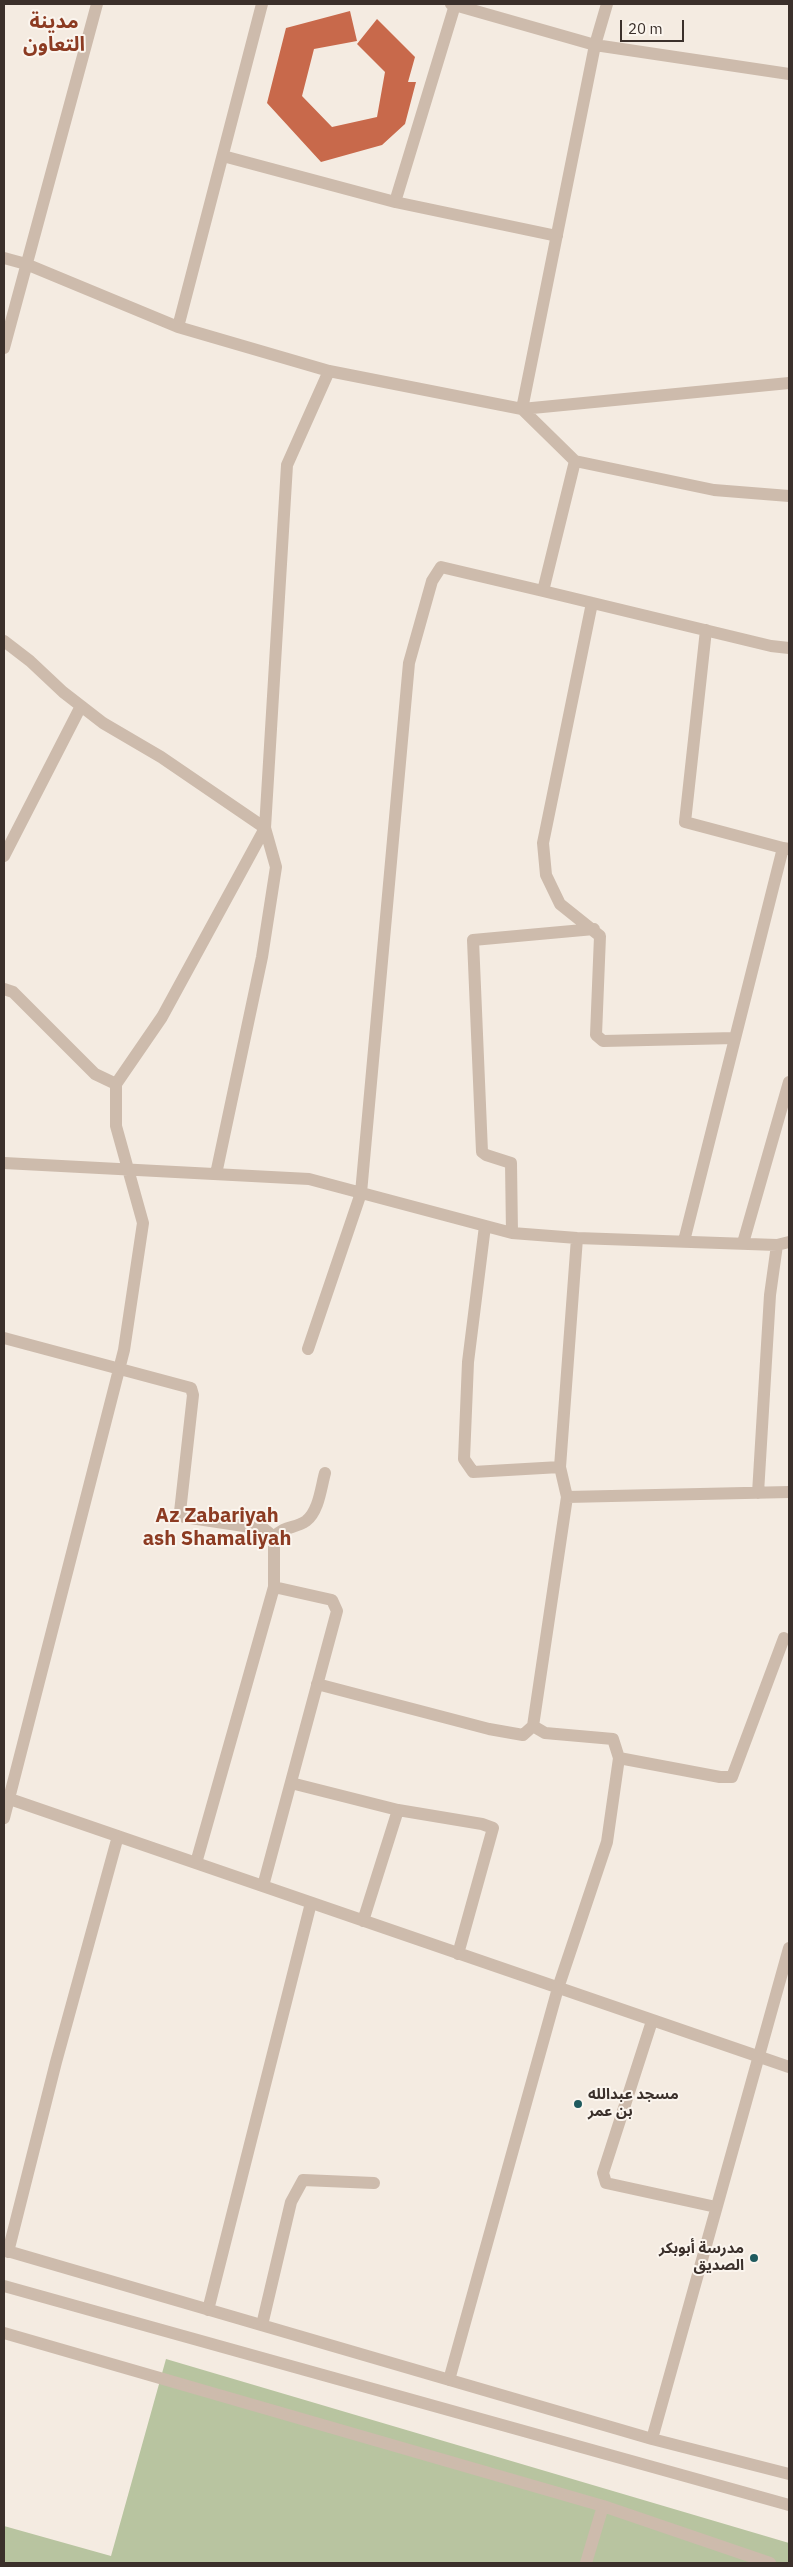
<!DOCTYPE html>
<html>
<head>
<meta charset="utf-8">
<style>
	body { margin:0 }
	#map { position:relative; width:793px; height:2567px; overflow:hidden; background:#f4ebe1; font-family:"IBM Plex Sans",sans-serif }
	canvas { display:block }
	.frame { position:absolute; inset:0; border:5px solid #3b302b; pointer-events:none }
	.scale { position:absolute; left:620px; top:20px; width:64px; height:22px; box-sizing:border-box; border:2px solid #3b302b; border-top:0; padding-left:6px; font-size:15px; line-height:18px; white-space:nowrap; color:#3b302b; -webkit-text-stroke:4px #fbf5ee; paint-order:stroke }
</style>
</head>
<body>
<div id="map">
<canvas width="793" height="2567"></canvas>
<div class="frame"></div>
<div class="scale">20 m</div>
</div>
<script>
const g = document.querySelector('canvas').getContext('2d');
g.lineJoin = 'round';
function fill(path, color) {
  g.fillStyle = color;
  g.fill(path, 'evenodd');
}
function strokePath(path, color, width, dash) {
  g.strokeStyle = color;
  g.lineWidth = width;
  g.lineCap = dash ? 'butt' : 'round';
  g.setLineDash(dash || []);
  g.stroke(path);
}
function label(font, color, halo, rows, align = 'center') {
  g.font = font + ' "IBM Plex Sans","Noto Sans Arabic",sans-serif';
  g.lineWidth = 4;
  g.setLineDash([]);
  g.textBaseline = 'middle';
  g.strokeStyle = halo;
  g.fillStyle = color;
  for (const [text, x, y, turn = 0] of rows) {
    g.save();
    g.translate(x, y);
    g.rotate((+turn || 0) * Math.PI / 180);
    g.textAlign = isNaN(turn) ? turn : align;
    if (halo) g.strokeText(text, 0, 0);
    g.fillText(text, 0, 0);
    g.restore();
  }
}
fill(new Path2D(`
	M166,2359L789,2543V2563H4V2526L111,2556Z`), '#b8c4a0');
fill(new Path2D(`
	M350,11L357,41L314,49L302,96L332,127L377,117L385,72L357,44L377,19L415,57L408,82H416L405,124L382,145L321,162L267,103L286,28Z`), '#c8694b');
strokePath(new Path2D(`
	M274,1537C285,1525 295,1529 306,1521C319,1511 321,1487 325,1473
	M4,2333L603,2506L770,2563
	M586,2563L603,2506`), '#cdbbac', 12);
strokePath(new Path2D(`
	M451,4L595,45L789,74
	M455,5L395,202L557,236
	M223,156L395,202
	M4,258L26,264L178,327L329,371L522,409L789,383
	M178,327L262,4
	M4,348L97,4
	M575,461L522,409L595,45L607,4
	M789,496L714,490L575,461L543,591L771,646L789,648
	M592,603L543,843L546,875L560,904L600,936L596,1035L603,1041L735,1038
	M706,630L685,822L783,848
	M4,641L30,661L63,692L103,723L161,757L265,828L276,867L262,957L216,1174
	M4,856L81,706
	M4,989L13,992L95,1074L116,1084
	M4,1163L309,1179L512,1233L577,1238L777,1245L789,1242
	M485,1226L468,1362L464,1459L473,1472L560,1467
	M512,1233L511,1163L486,1155L482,1152L473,940L594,929
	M684,1241L783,848L789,849
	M743,1243L789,1082
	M4,1338L191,1388L193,1395L180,1512L184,1517L264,1529L274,1537V1587
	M308,1349L361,1193L409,663L432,581L441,567L543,591
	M758,1493L770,1295L777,1245
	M567,1497L789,1492
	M317,1684L489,1729L523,1735L533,1726
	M619,1758L720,1777H732L784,1638
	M291,1783L398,1810L482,1824L493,1828L458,1954
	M4,1797L789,2067
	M4,1818L124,1350L143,1223L116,1126V1084L162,1017L265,828L287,465L329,371
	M196,1863L274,1587L332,1600L337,1611L263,1886
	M363,1921L398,1810
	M652,2021L603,2173L606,2183L716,2207
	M4,2250L652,2439L789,2474
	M8,2252L56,2062L118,1836
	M4,2286L789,2505
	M208,2310L311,1903
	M262,2325L291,2202L303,2180L374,2183
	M449,2380L558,1988L607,1842L619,1758L613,1739L545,1733L533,1726L567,1497L560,1467L577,1238
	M652,2439L789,1948`), '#cdbbac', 12);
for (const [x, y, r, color] of [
	[578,2104,5,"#1f5a5e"],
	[754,2258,5,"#1f5a5e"]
]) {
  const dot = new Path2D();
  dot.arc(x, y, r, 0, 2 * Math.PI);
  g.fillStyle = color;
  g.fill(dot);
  strokePath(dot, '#fbf5ee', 2);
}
label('bold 15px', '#3b302b', '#fbf5ee', [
	["مسجد عبدالله",588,2095],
	["بن عمر",588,2112],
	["مدرسة أبوبكر",744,2249,"right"],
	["الصديق",744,2266,"right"]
], 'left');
label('bold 20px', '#8c3b22', '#fbf5ee', [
	["مدينة",54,22],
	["التعاون",54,45],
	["Az Zabariyah",217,1516],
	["ash Shamaliyah",217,1539]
]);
</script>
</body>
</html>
